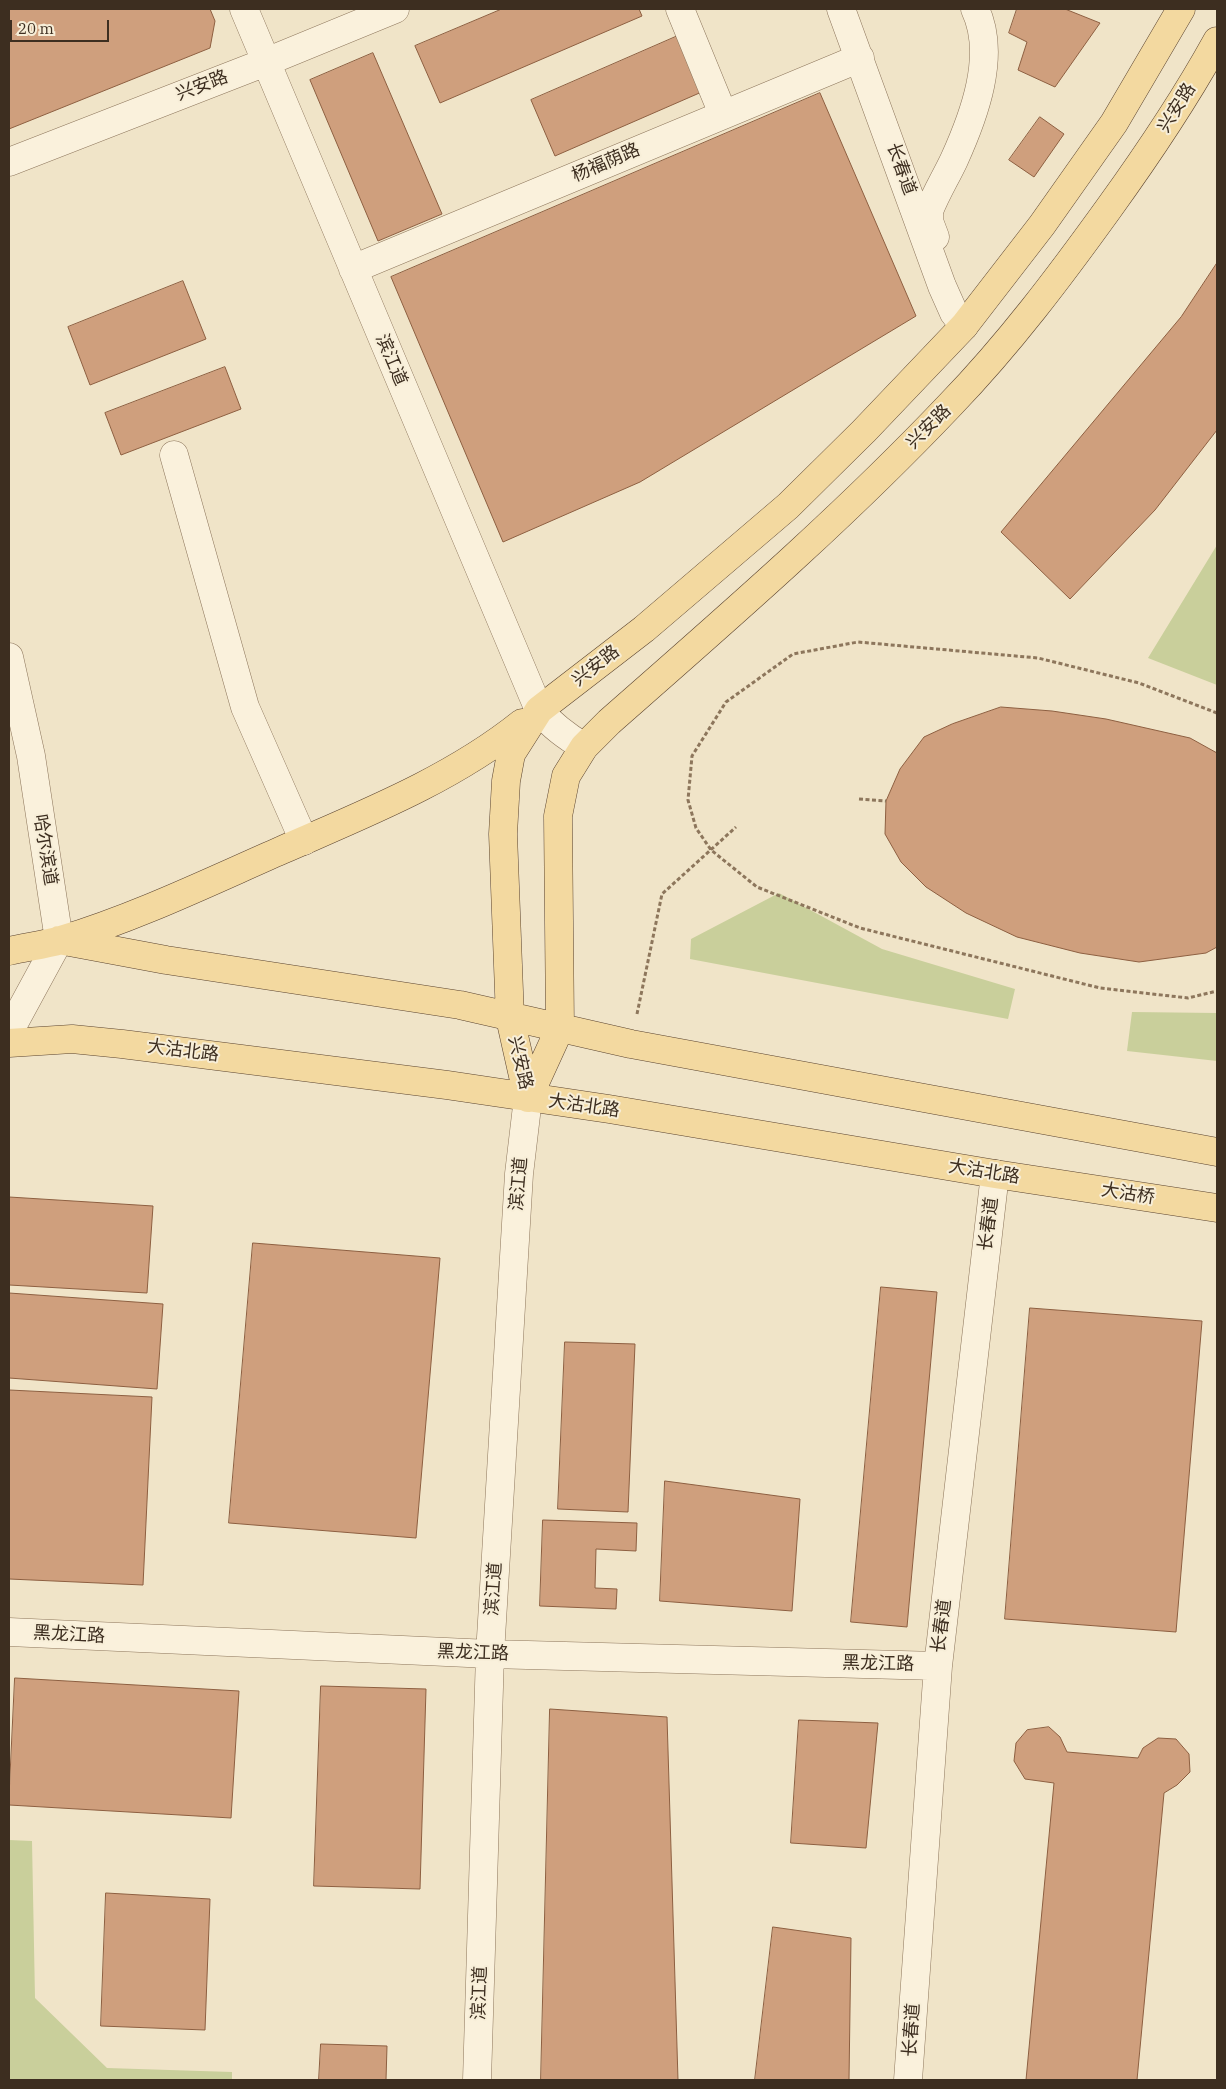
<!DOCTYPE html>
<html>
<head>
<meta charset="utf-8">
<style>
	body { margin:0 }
	#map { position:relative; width:1226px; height:2089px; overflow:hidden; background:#f0e4c8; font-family:"IBM Plex Serif",serif }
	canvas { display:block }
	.frame { position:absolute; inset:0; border:10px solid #3d2e20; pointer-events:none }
	.scale { position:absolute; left:10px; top:20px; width:99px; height:22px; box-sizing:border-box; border:2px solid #3d2e20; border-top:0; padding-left:6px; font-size:15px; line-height:18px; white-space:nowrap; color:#3d2e20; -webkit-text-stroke:4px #f7eed8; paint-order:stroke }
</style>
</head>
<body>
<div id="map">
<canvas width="1226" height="2089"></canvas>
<div class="frame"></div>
<div class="scale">20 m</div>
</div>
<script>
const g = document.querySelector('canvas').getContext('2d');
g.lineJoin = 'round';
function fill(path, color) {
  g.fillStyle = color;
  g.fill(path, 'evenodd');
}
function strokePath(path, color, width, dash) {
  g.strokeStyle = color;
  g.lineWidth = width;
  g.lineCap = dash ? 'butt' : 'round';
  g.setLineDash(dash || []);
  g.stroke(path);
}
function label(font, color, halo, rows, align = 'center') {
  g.font = font + ' "IBM Plex Serif","Noto Sans SC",serif';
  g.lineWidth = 4;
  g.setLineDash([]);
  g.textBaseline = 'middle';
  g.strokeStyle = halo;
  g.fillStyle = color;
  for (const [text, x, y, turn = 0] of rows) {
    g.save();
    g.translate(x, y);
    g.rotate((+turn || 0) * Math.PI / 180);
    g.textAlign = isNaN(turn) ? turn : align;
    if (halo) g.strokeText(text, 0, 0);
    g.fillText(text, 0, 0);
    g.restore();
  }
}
fill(new Path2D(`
	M1217,545V685L1148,658Z
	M779,893L882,949L1015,989L1008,1019L690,959L691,939Z
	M1132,1012L1217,1013V1061L1127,1051Z
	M9,1840L32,1841L35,1998L107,2068L232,2072V2080H9Z`), '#c9cf9b');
const building = new Path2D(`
	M9,9H210L215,21L210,48L9,129Z
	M502,9H639L642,16L440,103L415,46Z
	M1017,9H1065L1100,23L1055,87L1018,70L1027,42L1009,33Z
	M680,35L704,91L555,156L531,100Z
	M373,53L442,214L378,241L310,80Z
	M820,93L916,316L640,482L503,542L391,277Z
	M1040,117L1064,134L1034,177L1009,160Z
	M1217,263V430L1155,510L1070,599L1001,532L1181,317Z
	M183,281L206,339L90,385L68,327Z
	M225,367L241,409L121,455L105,413Z
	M1001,707L1052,711L1106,719L1190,738L1217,753V947L1206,953L1139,962L1080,953L1017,937L966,913L926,887L901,862L885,834L886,801L900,769L924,737L952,724Z
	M9,1197L153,1206L147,1293L9,1285Z
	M253,1243L440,1258L416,1538L229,1523Z
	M881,1287L937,1292L907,1627L851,1622Z
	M9,1293L163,1304L157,1389L9,1378Z
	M1030,1308L1202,1321L1176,1632L1005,1619Z
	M565,1342L635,1344L628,1512L558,1509Z
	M9,1390L152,1397L143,1585L9,1579Z
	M665,1481L800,1499L792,1611L660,1601Z
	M543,1520L637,1523L636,1551L596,1549L595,1588L617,1589L616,1609L540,1606Z
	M15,1678L239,1691L231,1818L9,1805Z
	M321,1686L426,1689L420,1889L314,1886Z
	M550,1709L667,1717L678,2080H541Z
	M799,1720L878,1723L866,1848L791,1843Z
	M1049,1727L1060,1737L1067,1752L1138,1758L1143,1748L1158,1738L1176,1739L1189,1754L1190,1772L1177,1785L1164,1793L1137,2080H1026L1054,1783L1025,1779L1014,1761L1016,1743L1027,1730Z
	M106,1893L210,1899L205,2030L101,2026Z
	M773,1927L851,1938L849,2080H755Z
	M321,2044L387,2046L386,2080H319Z`);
fill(building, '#cf9f7d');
strokePath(building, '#8d5f41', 1);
const minor = new Path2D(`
	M244,9L539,710C552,726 566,736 584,747
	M680,9L723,114
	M841,9L942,286L954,313L964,326
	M9,162L266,62L395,9
	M935,237L929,221V211C936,193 946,177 954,160C974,116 997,55 975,9
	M353,269L860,58
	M174,455L245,707L304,841
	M9,657L31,756L59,940L9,1032
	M9,1632L490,1654L938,1666
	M477,2080L490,1654L519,1174L528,1098
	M908,2080L938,1666L995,1174`);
const major = new Path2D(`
	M59,940L166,960L460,1005L631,1044L1217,1152
	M9,951C26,947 44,945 61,940C137,917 209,882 282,850C364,814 451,780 522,723
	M9,1043L72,1039L122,1044L447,1085L609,1109L995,1174L1217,1208
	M528,1098L510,1018L503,834L506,781L511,754L539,710L644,629L788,506L864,431L964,326L1042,225L1114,123L1181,9
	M528,1098L560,1028L558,816L566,776L584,747L609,722C725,620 843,518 950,405C1009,344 1060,276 1109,208C1148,154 1185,99 1217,41`);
strokePath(minor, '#8d765c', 29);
strokePath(major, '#5b4430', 29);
strokePath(new Path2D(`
	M1217,713L1139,683L1038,658L858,642L793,654L726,702L692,756L688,800L696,828L711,850L757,887L860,928L1100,988L1188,998L1217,991
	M859,799L886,801
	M637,1014L662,894L736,827`), '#8d765c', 3, [4, 2.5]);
strokePath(minor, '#faf1dc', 28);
strokePath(major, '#f3d9a0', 28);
label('18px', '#3d2e20', '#f7eed8', [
	["兴安路",202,86,-21],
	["兴安路",1177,108,-58],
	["杨福荫路",606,163,-23],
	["长春道",901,169,70],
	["滨江道",391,360,67],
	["兴安路",929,427,-45],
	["兴安路",596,666,-38],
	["哈尔滨道",45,850,81],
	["大沽北路",183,1051,7],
	["兴安路",520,1063,77],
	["大沽北路",584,1106,8],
	["大沽北路",984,1172,9],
	["滨江道",519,1184,-85],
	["大沽桥",1128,1194,9],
	["长春道",989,1224,-83],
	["滨江道",494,1589,-86],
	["长春道",942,1626,-83],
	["黑龙江路",69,1635,3],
	["黑龙江路",473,1653,2],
	["黑龙江路",878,1664,1],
	["滨江道",480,1993,-88],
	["长春道",912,2030,-86]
]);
</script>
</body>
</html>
